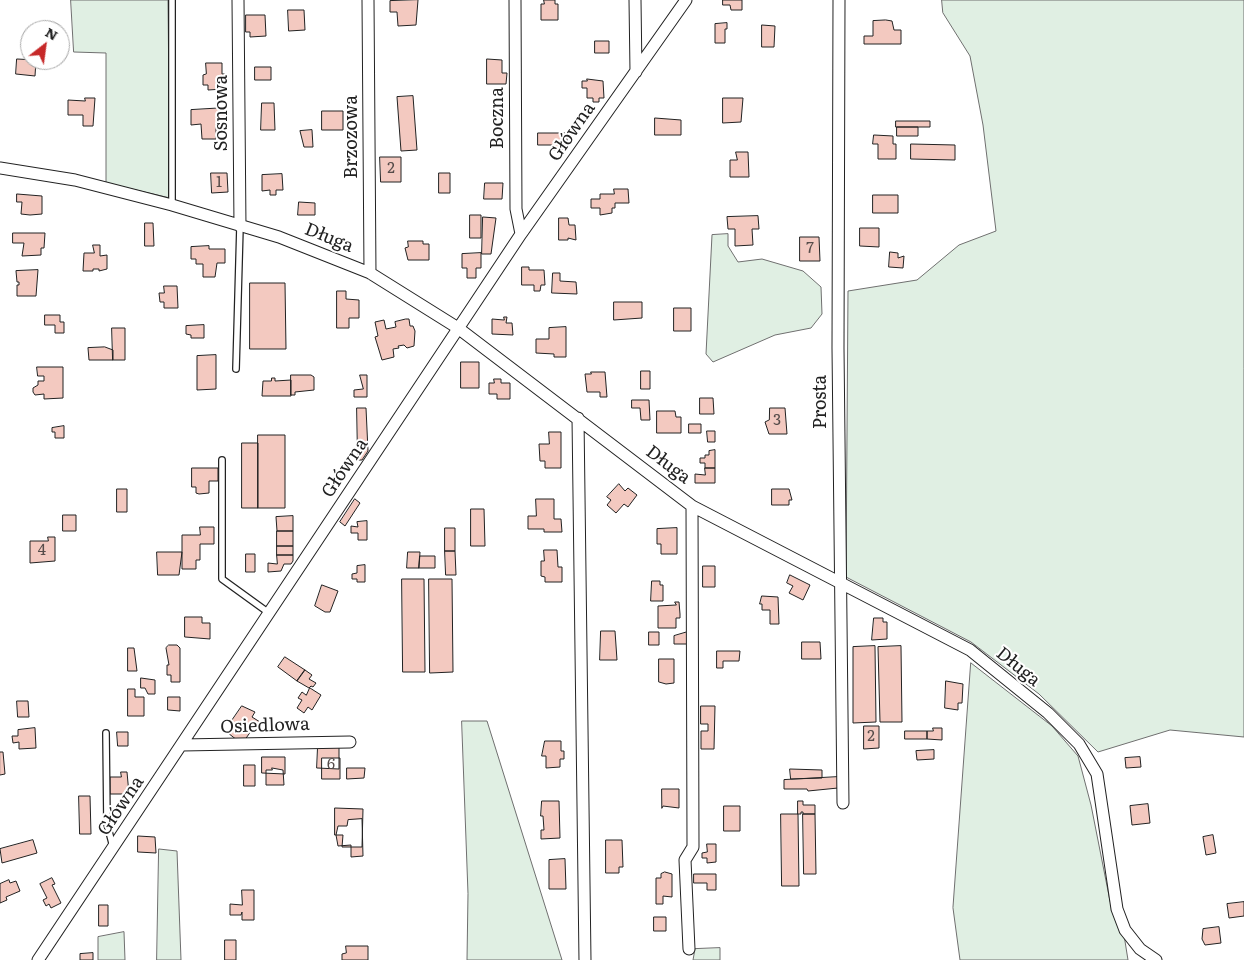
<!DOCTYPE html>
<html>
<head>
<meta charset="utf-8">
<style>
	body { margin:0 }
	#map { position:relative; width:1244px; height:960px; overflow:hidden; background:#fff; font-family:Literata,serif }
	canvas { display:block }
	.north { position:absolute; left:20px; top:20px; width:50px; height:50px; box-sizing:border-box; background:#fff; border:1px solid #a7a7a7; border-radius:50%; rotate:30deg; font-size:14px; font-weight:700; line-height:20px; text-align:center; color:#222 }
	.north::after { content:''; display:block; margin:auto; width:18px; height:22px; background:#c62828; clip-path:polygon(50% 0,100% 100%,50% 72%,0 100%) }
</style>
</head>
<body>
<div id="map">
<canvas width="1244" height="960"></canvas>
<div class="north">N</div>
</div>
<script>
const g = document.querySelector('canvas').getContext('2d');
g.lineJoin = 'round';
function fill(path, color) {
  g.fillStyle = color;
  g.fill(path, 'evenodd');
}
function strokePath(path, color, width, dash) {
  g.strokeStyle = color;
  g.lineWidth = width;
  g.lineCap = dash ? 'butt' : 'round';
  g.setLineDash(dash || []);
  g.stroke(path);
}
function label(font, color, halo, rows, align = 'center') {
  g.font = font + ' Literata,serif';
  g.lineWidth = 4;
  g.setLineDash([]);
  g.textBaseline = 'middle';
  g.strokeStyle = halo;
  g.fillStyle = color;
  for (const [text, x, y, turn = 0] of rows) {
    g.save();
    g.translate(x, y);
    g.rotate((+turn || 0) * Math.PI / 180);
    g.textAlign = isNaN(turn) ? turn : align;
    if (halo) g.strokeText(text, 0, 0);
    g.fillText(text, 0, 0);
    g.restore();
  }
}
const green = new Path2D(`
	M71,0H168L170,198L106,183V53L74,52Z
	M942,0H1244V737L1170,730L1098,752L1039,694L971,642L846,577L848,291L917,280L959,245L996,231L983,125L970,56L943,13Z
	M728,234V246L738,262L762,259L803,271L821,287L822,314L811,328L775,335L713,362L706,354L712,235Z
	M971,663L1052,726L1078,756L1091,805L1110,901L1124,935L1128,960H960L953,908Z
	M462,721H487L562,960H467L468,894Z
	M159,849L177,851L181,960H157Z
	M124,932L125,960H98V937Z
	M720,948V960H693L695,949Z`);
fill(green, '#e0efe3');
strokePath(green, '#6f6f6f', 1);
const building = new Path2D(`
	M418,0L416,25L398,26L397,12H390V1Z
	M544,0H555V4H558V20H541V4H544Z
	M723,0H742V10H731L730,5H723Z
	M288,10H304L305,30L289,31Z
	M246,15H265L266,36L250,37V32H246Z
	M886,20L892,21L894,30H901V44H864V36H873V21Z
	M727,23V29H725V43H715V24Z
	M762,25L775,26L774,47H762Z
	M595,41H609V53H595Z
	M17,59L36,60L35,76L16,74Z
	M487,59L502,60V73H507L506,84H487Z
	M206,63H222V74H225L223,89L208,90V85H203V75L206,74Z
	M255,67H271V80H255Z
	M587,79L603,81L604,98H599V102H593V98H587V88H582V81H587Z
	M413,96L417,150L401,151L397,97Z
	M85,98H95L93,126H83V115H68V100L85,101Z
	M723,98H743L741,122L723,123Z
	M262,103H274L275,130H261Z
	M225,108V123L216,124V139H202L201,124L191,125V110Z
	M322,111H343V130H322Z
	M655,118L681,120V135H655Z
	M896,121H930V127H896Z
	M897,127H918V136H897Z
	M312,130L313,147H304L300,131Z
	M538,133H567V150H552V145H538Z
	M874,135L893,136V144H896V159H878V144H873Z
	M911,144L955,145V160L911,159Z
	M736,152H748L749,177H730V160H737Z
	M380,157H401V182H381Z
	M211,173H227L228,192L212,193Z
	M439,173H450V193H439Z
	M282,174L283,190H276V195H270V190L262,191V175Z
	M485,183H503L502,199H484Z
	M614,189H628L629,203H615V208H612V213L600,215V208H591V199H600V194H614Z
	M17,194L42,196V214L30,215L21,214L22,202H17Z
	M873,195H898V213H873Z
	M299,202L315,203V215H298Z
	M470,215H481V238H470Z
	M758,216L759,229H752L753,245L735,246V229H728L727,217Z
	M483,217L496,218L491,254H482Z
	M559,218H568L569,225H575L576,240L568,238V240H559Z
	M145,223H153L154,246H145Z
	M860,228H879V247L860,246Z
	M13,233H45L44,248H41V255L22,256L24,243H13Z
	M800,237H819L820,261H800Z
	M408,241H423V244H429V260H408L405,248L408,247Z
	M93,245H100V256L107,255V269L99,271V269H93V271H83L84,253H94Z
	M209,246V249H225V263H217L215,277H203V264H196V259H191V247Z
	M890,252L898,253V258L904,256L903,268L889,267Z
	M481,253V268H476V278H467V268H462V254Z
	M522,267H529V270H544L545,285H541L540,291H534V285H522Z
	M38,270L36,296H17V285H19V282H17L16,271Z
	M553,273H560V281L576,282L577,294L552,293Z
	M250,283H285L286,349H250Z
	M164,286H177L178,308H164V302H160L159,293H164Z
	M337,291H346V299L359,300V318H349V328H337Z
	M614,302H642V318L614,320Z
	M674,308H691V331H674Z
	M45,315H60V322H64V333H55V325H45Z
	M504,317H507L506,323H512L513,335L492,334V319L504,320Z
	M406,319H409L410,326H413L415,331L414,346L407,348L404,345L398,346L399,348L393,349L394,357L382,360L375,337L378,336L375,322L384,320L386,329L396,327L395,322Z
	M204,325V338H191V335L186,334V326Z
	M566,327V357H554V354L536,353V339H549V328Z
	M112,328H125V360H113Z
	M105,347L113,350V360H89L88,348Z
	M216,355V389L197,390V356Z
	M461,362H479V388H461Z
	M37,367H63V398L44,399V394L35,395L33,392V388L38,385V381H44V376H38Z
	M641,371H650V389H641Z
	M591,372H605L607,397H600V392H587L585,374H591Z
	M291,375H311L314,377V390L295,392V395H291Z
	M360,375H367V397H354V390L363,389Z
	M272,378H275V381L291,380V396H262L263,381H271Z
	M494,379H501V383H510V399H497V394H489V383H494Z
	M700,398H713L714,414H700Z
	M632,400H649L650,420H641L640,408H632Z
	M357,408H366L368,451L362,460H358Z
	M770,408H785L787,434H769L765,422L769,420Z
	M657,411H675L676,417H681V433H657Z
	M689,424H701V433H689Z
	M64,426V438H55V432H52V428Z
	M707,431H715V442H708Z
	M549,432H561V468H545V461H540L539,444H549Z
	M258,435H285V508H258Z
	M242,443H258V508H242Z
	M715,450V468H705V463H700V458H705V455H709V451Z
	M192,468H218V481H209V493L199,494L196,493V487H192Z
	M705,468H715V483H695V474L705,475Z
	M619,484L625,491L628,488L637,495L628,507L624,504L616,513L607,505L611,500L607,497Z
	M117,489H127V512H117Z
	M772,489H789L792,500H789V505H772Z
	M355,499L360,503L345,526L340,522Z
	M536,499H554V519H561L562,532H544V529H528V516H536Z
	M471,509H484L485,546H471Z
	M63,515H76V531H63Z
	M293,516V531H277L276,517Z
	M367,521V540H358V533H351V526L358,527L357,522Z
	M200,527H214V544H200V560H196V569H182V535H200Z
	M445,528H455V551H445Z
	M677,528V554H661V544H657V529Z
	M277,531H293V546H277Z
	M48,537H55V561L30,563V541H48Z
	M277,546H293V555H277Z
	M544,550H557L558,567H562V582H545V577L541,576V561H544Z
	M445,551H455L456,575H446Z
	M157,552H182L179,575H158Z
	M408,552H420L419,568H407Z
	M246,554H255V572H246Z
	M277,555H293V561L291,564H284L281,571L268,572V563L277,564Z
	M420,556H435V568H419Z
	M365,565V582H357V579H352V574L357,573V566Z
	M703,566H715V587H703Z
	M790,575L810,585L803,600L789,593L793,586L787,583Z
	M402,579H424L425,672H403Z
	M429,579H452L453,672L430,673Z
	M652,581H660V585H663V601H651Z
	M322,585L338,591L330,612H325L315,606Z
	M762,596L778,597L779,624H770V610H762V604H760Z
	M675,602H679L680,614V618H676V628H658V606L676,605Z
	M185,617H202V623H210V639L185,637Z
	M874,618H883V622H887V639L872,640Z
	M601,631H615L617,660H600Z
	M691,631L690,644H674V636Z
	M649,632H659V645H649Z
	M802,642H820L821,659H802Z
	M169,645H177L180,648V682H171V675H167V665H169L166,648Z
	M875,646L876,722L853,723V647Z
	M901,646L902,722H880L878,647Z
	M128,648H134L137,671H128Z
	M717,651H740L739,661H723V668H717Z
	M285,657L305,670L297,681L278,667Z
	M659,659H674V683L666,684L659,682Z
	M305,670L312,675L309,679L316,683L313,687L311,686L309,688L297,681Z
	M141,678L155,680V694H148L145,688H141Z
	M946,681L963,684L962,703H958V710L945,708Z
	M310,688L321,695L312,710L308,707L304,713L297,708L302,700L298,698L302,692L306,695Z
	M128,689H135V697H144V716H128Z
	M168,697H180V711L168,710Z
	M17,701H28L29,717H18Z
	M242,706L255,712L252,717L260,722L256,730L251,731L242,744L228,733L234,724L231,722Z
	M701,706H715L714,749H701V731H708V724H701Z
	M864,726H879V748L864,749Z
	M35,728L36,748L19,749V742L13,743L12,736H18V730Z
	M933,728H942V740L927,739V731H933Z
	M905,731H927V739H905Z
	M117,732H128V746H118Z
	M545,741H561V751H564V759H560V767L546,768V756H542Z
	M318,746H339V769L317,768Z
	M934,750V759L917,760L916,751Z
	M0,752H3L5,774L0,775Z
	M262,757H285V774L262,773Z
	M1140,757L1141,767L1126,768L1125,758Z
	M322,758H340V779H322Z
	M244,765H255V786H244Z
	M272,768L283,770L284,785H266V770H272Z
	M347,768H365L364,778L347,779Z
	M790,769L822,770V778L791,779Z
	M121,772H127L129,794H110V777H121Z
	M838,777V788L808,791L807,789H784V780Z
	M662,789H679V808L663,806L662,808Z
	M79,796H90L91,834H80Z
	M542,801H559L560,838L541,839V830H544L543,816H541Z
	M798,801H803V805H815V814H803V812H801V814H798Z
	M1148,804L1150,823L1132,825L1130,806Z
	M724,806H740V831H724Z
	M335,808L363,809L362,847H342L343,835H335Z
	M781,814H798L799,886H782Z
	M803,814H815L816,874H804Z
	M362,819L363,856L351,857V845L338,846L336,835L338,826H347L348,820Z
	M1213,835L1216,853L1206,855L1203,837Z
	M138,836L155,837L156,853L138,852Z
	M33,840L37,853L2,863L0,849Z
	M606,840H622L623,867H619V873H606Z
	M707,844H716V862L707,863V858H702V853L707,852Z
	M565,859L566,889H549V860Z
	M665,872L672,874V897L663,896V904H656V878H661V874Z
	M694,874H716V890H707V883H694Z
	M52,878L55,884L52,885L61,903L51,908L49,904L46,906L43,900L47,898L40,884Z
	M9,880L10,883L16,881L20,891L6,897L7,900L0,903V884Z
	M242,890H254V920H242V912L241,915H230V904L242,905Z
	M1244,902V916L1229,918L1227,904Z
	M99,905H108V926H99Z
	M654,917H666V931H654Z
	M1219,927L1221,943L1205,945L1202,939L1203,929Z
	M225,940H236V960H225Z
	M346,946H368V960H342V954L346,953Z
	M93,953V960H80V954Z`);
fill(building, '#f3c9c0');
strokePath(building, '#222', 1);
const lane = new Path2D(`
	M172,0V205
	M236,369L240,226
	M222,460V579L269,613
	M106,733L107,824L113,847`);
const street = new Path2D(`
	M238,0L240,226
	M368,0L370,273
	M515,0L516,209L521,234
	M635,0L636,72
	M839,0L838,348L843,803
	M0,168L75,180L172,205L279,237L370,273L458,328L692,506L970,650L1048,713L1079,744L1097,774L1117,909L1125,930L1140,949L1156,960
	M578,418L585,960
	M182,745L350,742
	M689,949L685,860L693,847L692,506
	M38,960L521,234L686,0`);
strokePath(lane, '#222', 8);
strokePath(street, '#222', 13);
strokePath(lane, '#fff', 5.5);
strokePath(street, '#fff', 11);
label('15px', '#564c4a', null, [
	["2",391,169],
	["1",219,183],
	["7",810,249],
	["3",777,421],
	["4",42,551],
	["2",871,737],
	["6",331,765]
]);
label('18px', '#222', '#fff', [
	["Sosnowa",222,113,-90],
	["Boczna",498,118,-90],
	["Główna",572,132,-55],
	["Brzozowa",352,137,-90],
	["Długa",329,238,22],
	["Prosta",821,402,-90],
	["Długa",668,465,37],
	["Główna",345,468,-56],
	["Długa",1018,667,39],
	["Osiedlowa",265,726,-2],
	["Główna",121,806,-56]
]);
</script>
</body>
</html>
